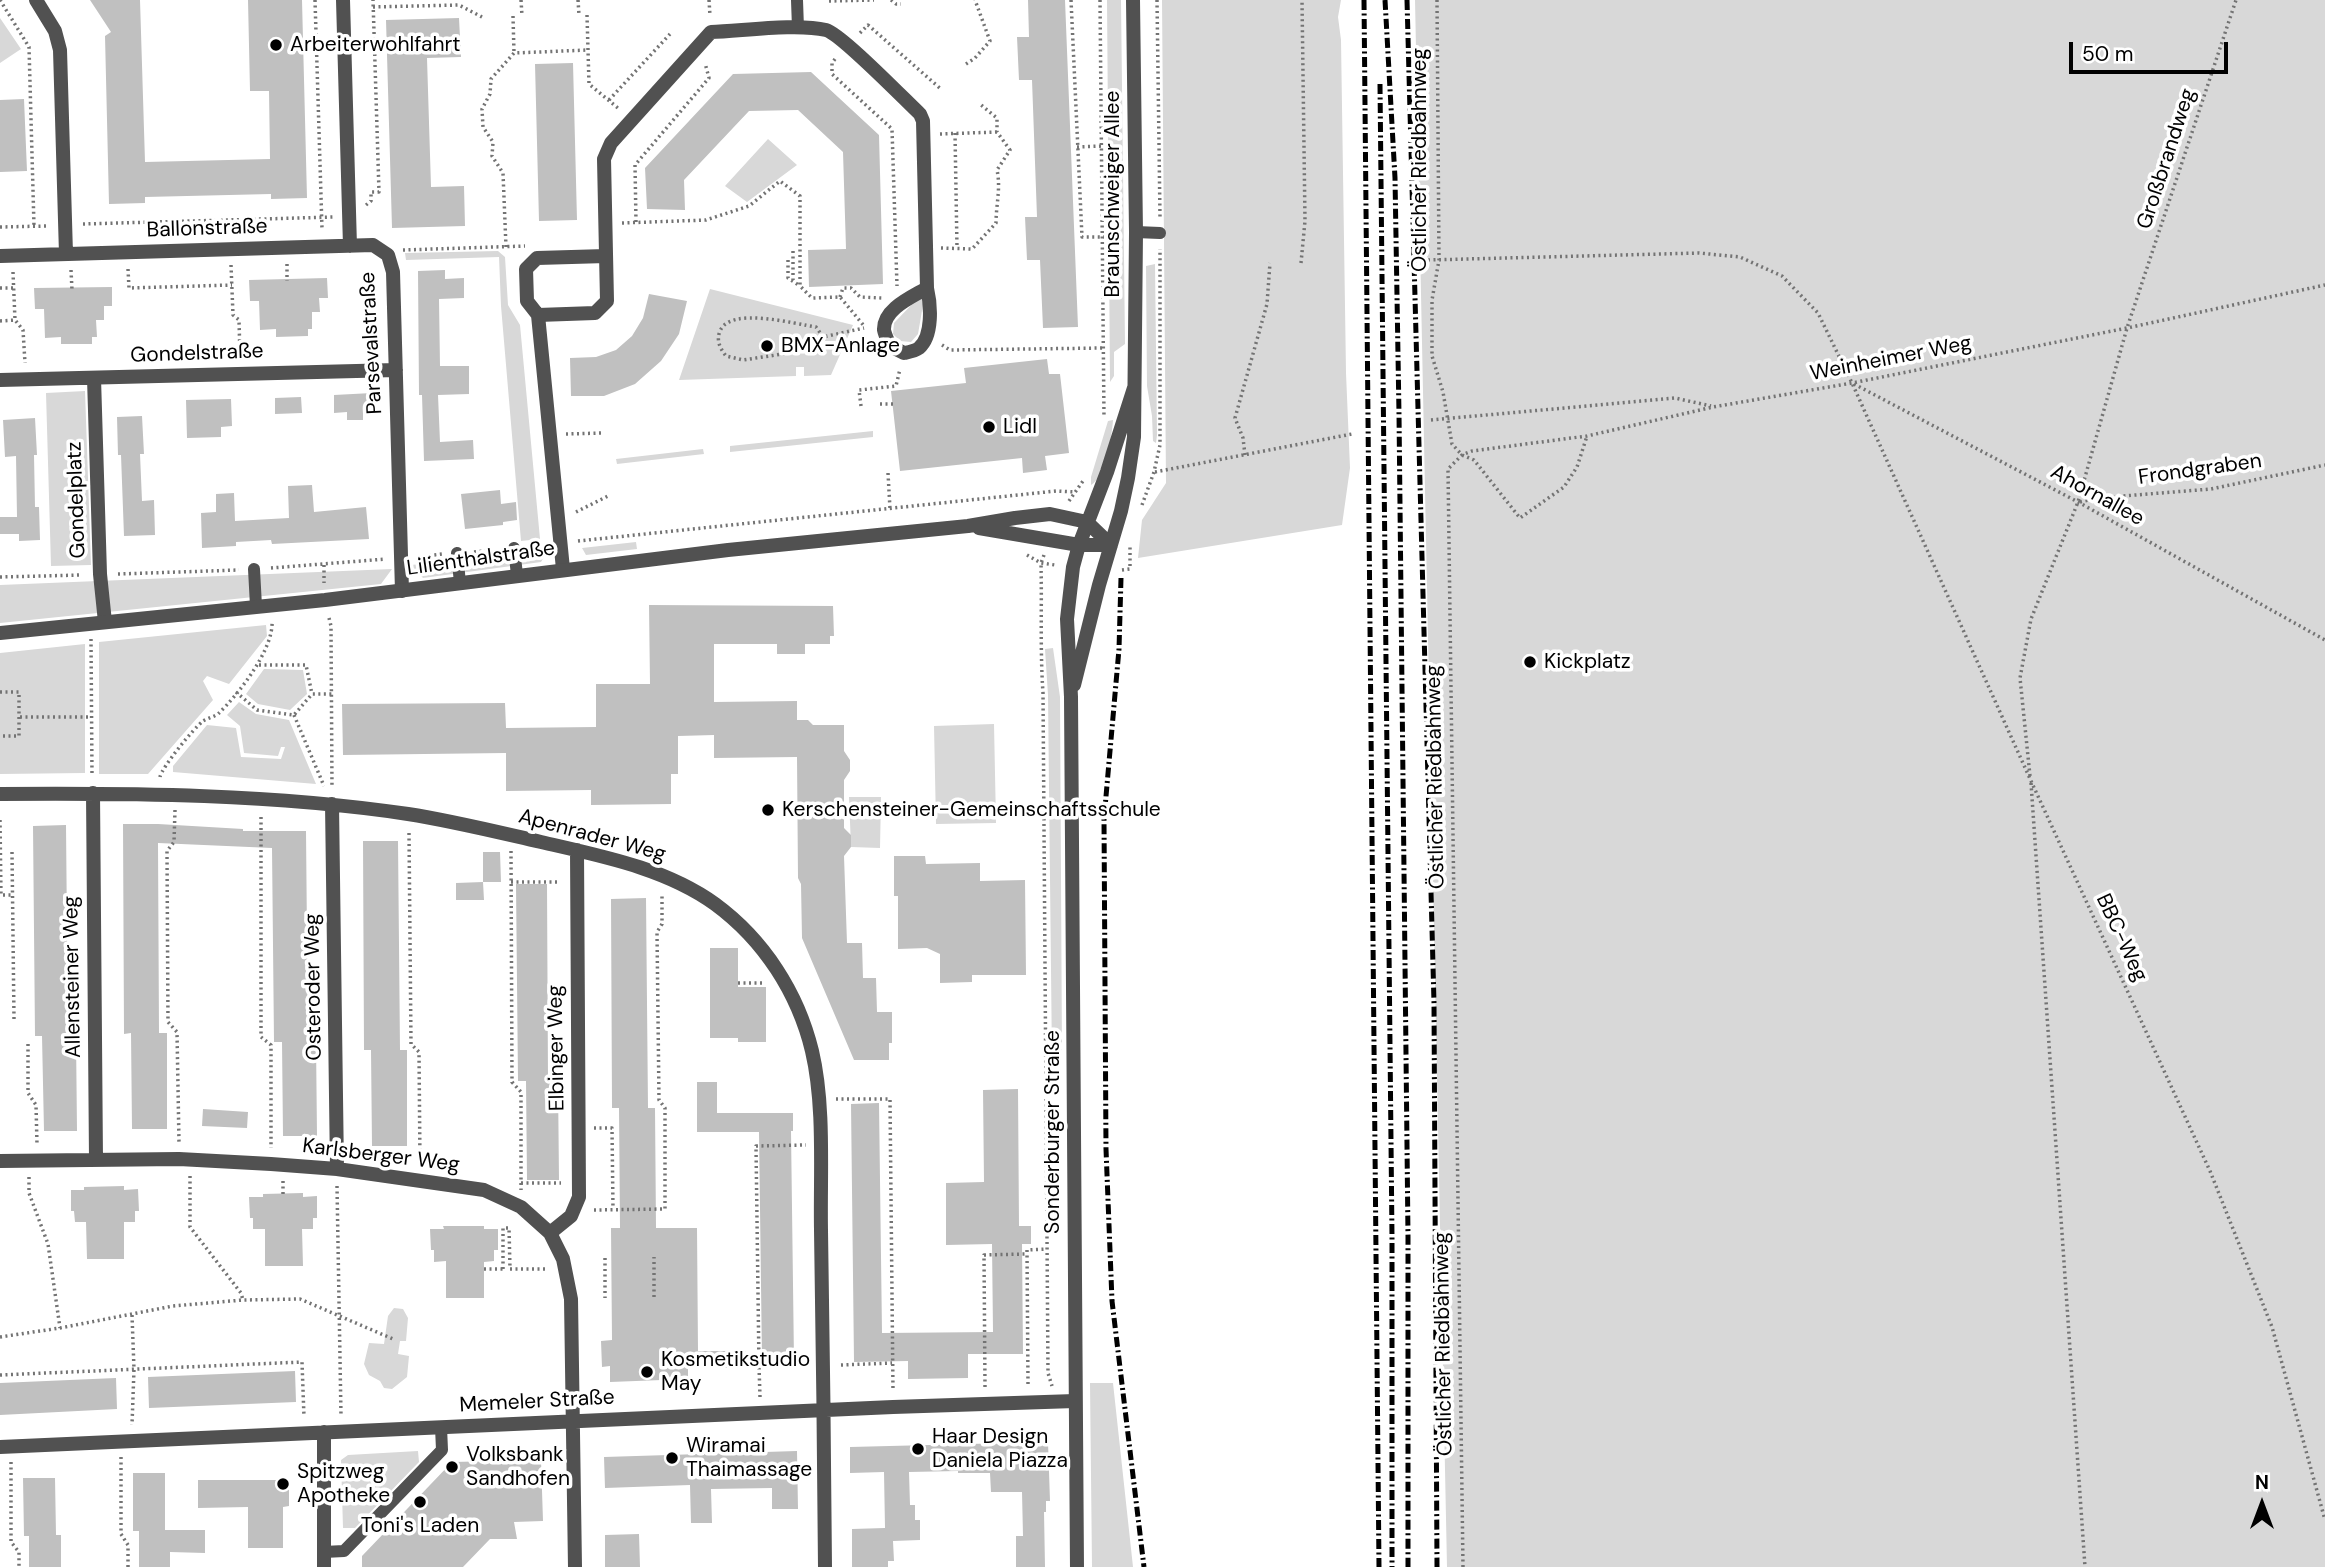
<!DOCTYPE html>
<html>
<head>
<meta charset="utf-8">
<style>
	body { margin:0 }
	#map { position:relative; width:2325px; height:1567px; overflow:hidden; background:#fff; font-family:"DM Sans",sans-serif }
	canvas { display:block }
	.north { position:absolute; left:2227px; top:1469px; width:70px; height:70px; -webkit-text-stroke:5px #fff; paint-order:stroke; rotate:0deg; font-size:19px; font-weight:700; line-height:28px; text-align:center; color:#000 }
	.north::after { content:''; display:block; margin:auto; width:24px; height:32px; background:#000; clip-path:polygon(50% 0,100% 100%,50% 72%,0 100%) }
	.scale { position:absolute; left:2069px; top:42px; width:159px; height:32px; box-sizing:border-box; border:4px solid #000; border-top:0; padding-left:9px; font-size:21px; line-height:24px; white-space:nowrap; color:#000; -webkit-text-stroke:5px #fff; paint-order:stroke }
</style>
</head>
<body>
<div id="map">
<canvas width="2325" height="1567"></canvas>
<div class="north">N</div>
<div class="scale">50 m</div>
</div>
<script>
const g = document.querySelector('canvas').getContext('2d');
g.lineJoin = 'round';
function fill(path, color) {
  g.fillStyle = color;
  g.fill(path, 'evenodd');
}
function strokePath(path, color, width, dash) {
  g.strokeStyle = color;
  g.lineWidth = width;
  g.lineCap = dash ? 'butt' : 'round';
  g.setLineDash(dash || []);
  g.stroke(path);
}
function label(font, color, halo, rows, align = 'center') {
  g.font = font + ' "DM Sans",sans-serif';
  g.lineWidth = 7;
  g.setLineDash([]);
  g.textBaseline = 'middle';
  g.strokeStyle = halo;
  g.fillStyle = color;
  for (const [text, x, y, turn = 0] of rows) {
    g.save();
    g.translate(x, y);
    g.rotate((+turn || 0) * Math.PI / 180);
    g.textAlign = isNaN(turn) ? turn : align;
    if (halo) g.strokeText(text, 0, 0);
    g.fillText(text, 0, 0);
    g.restore();
  }
}
fill(new Path2D(`
	M1107,0H1121L1125,344L1114,352V376L1110,382Z
	M1162,0H1341L1338,17L1341,40L1346,373L1350,468L1342,525L1138,558L1142,520L1166,483Z
	M1415,0H2325V1567H1447Z
	M0,18L21,49L0,63Z
	M768,139L797,165L747,202L725,186Z
	M498,251L505,257L508,305L520,325L540,539L521,541L501,306L499,257L406,260L405,253Z
	M1155,264L1157,435L1156,443L1153,441L1152,416L1147,386L1146,266Z
	M710,289L853,325L831,375L804,376V367H796V376L679,380Z
	M919,297L924,299L918,334L911,342L900,341L893,334L894,323Z
	M85,391L91,565L51,566L46,393Z
	M1113,420C1112,436 1105,478 1091,485V477L1108,421Z
	M873,431V437L730,452V446Z
	M703,449L704,454L617,464L616,459Z
	M636,542L637,549L586,555L582,548Z
	M548,551L541,562L423,578L411,565Z
	M392,569L381,584L0,623V585Z
	M266,625L267,636L229,684L207,676L203,681L213,700L148,774H99V642Z
	M85,644V773L0,774V653Z
	M1053,648L1060,697L1062,1057L1052,1061L1048,695L1045,649Z
	M264,669L303,670L307,694L290,710L258,704L246,694Z
	M239,702L256,714L289,720L316,784L173,772V766L207,725L236,728L241,757L281,759L285,747H281L278,756L244,753L240,726L227,715Z
	M994,724L996,823L936,824L934,726Z
	M849,797H881L880,848L851,847Z
	M394,1308L403,1309L408,1318L406,1341H400L398,1354L409,1356L407,1377L392,1389L384,1388L380,1381L369,1375L364,1364L369,1343L384,1344L388,1316Z
	M1090,1383H1113L1133,1567H1092Z
	M418,1451L419,1462L355,1528H343L341,1460L348,1455Z`), '#d8d8d8');
fill(new Path2D(`
	M90,0H140L145,162L270,159L269,91H250L248,0H302L307,198L271,199V194L145,197V203L109,204L105,36L111,32Z
	M1028,0H1065L1078,327L1043,328L1040,260H1027L1025,217H1037L1032,80H1019L1017,37H1029Z
	M459,18L461,57L427,58L431,187L464,186L465,226L392,228L386,20Z
	M573,63L577,220L539,221L535,64Z
	M811,72L879,135L883,284L809,287L808,250L846,249L843,152L798,110L749,111L684,180L685,210L647,209L645,168L733,74Z
	M24,99L27,171L0,172V100Z
	M445,270V279L464,278V298L439,299L440,366H469V394L438,395L440,442L473,440L474,459L424,461L422,395H419L418,271Z
	M327,278L328,298H319L320,312H312V329H308V336L276,337V329L260,330L259,301H250L249,280Z
	M112,287V306H104V320H96L97,337H92V344H61V337L45,338L44,309H35L34,288Z
	M649,294L687,301L679,334L661,361L635,384L604,396H571L570,358L596,357L616,350L632,336L643,318Z
	M1047,359L1049,374H1060L1069,453L1045,456L1047,470L1023,473L1022,458L900,471L891,391L966,383L964,368Z
	M372,393L373,411L363,412V420H347V412L334,413V395Z
	M301,397L302,413L275,414V398Z
	M231,399L232,426L221,427V437L187,438L186,400Z
	M142,416L144,454H140L142,501L154,500L155,535L124,536L121,455H118L117,417Z
	M35,418L37,455H34L35,507H39L40,540L19,541V534H0V517H17L16,456L5,457L3,420Z
	M312,485L314,512L366,507L369,539L272,544L271,540L236,542V546L202,548L201,513L216,512V494L234,493L235,521L289,518L288,486Z
	M500,490L501,504L516,502L517,520L503,522V525L465,529L461,494Z
	M649,605L833,606L834,636H830V644H805V654H777V644H714V702L797,701V720H808L813,725H844V751L850,760V771L844,780V828L851,835V847L844,856L847,943H862L863,978H876L877,1012H892V1043H889V1060H854L802,938L801,884L798,878L797,757L714,758V735L678,736V774H671V804L591,805V790L506,791V753L343,755L342,704L505,703L506,728L596,727V684H650Z
	M123,824H158L243,829V831H306L308,1041H316L317,1136H283L282,1042H274L272,848L158,843L159,1033H167V1129H132L131,1033L124,1034Z
	M66,825L68,1036H76L77,1131H44L42,1036H35L33,826Z
	M363,841H398L400,1050H407V1146H372L371,1050H364Z
	M483,852H500L501,882H483Z
	M894,856H925L926,864L980,863V881L1025,880L1026,975H972V982L940,983V954L927,948L898,949V896H894Z
	M483,882L484,900H456V883Z
	M516,884H547L548,1081H558L559,1180H527L526,1081H518Z
	M646,898L648,1108H655L656,1228H697L698,1351H746V1368H688V1379L610,1382V1366L602,1367L601,1341L612,1340L611,1228H620L619,1108H612L611,899Z
	M710,948H738V987H766V1042H738V1038H710Z
	M697,1082H717V1113H793V1131H791L794,1361H762L759,1132H697Z
	M1018,1089L1019,1226H1031V1244H1022L1023,1354H968V1378L908,1379V1361L854,1362L851,1104L879,1103L882,1333L993,1332L992,1244L946,1245V1183L984,1182L983,1090Z
	M203,1109L248,1112L247,1128L202,1126Z
	M124,1186V1190L138,1189L139,1211H135V1222H124V1259H87L86,1222H75L74,1211H71V1190H84V1187Z
	M303,1193V1197L317,1196V1218H313V1229H302L303,1266H265V1229H253V1218H250L249,1197H263V1194Z
	M443,1226H484V1229H498V1250H494V1261L484,1262V1298H446V1261L434,1262V1250H431L430,1229H444Z
	M295,1371L296,1402L149,1408L148,1377Z
	M116,1378L117,1409L0,1415V1383Z
	M1048,1442L1050,1501H1046V1512H1044L1045,1567H1016V1536H1023L1022,1492H991L990,1473H958V1471L909,1472L910,1505H915V1520H920V1540L893,1541L894,1561H888V1567H852V1529L885,1528L884,1472L850,1473V1447Z
	M797,1451L798,1509H772V1488L711,1489L712,1523H691L690,1485L605,1488L604,1457Z
	M541,1460L543,1521L514,1522L517,1539H490L463,1567H362V1556L452,1462Z
	M133,1473H165V1530H205V1553L170,1552V1567H139V1531H133Z
	M23,1478H55L56,1535H61V1567H29V1536H24Z
	M198,1480H289V1506L283,1507V1548H248V1507L198,1508Z
	M639,1534L640,1567H605V1535Z`), '#c0c0c0');
strokePath(new Path2D(`
	M0,0L29,47L34,226
	M315,0L322,229
	M521,0L522,16
	M578,0L579,15
	M709,0L710,16
	M891,0L896,4H901
	M1071,0L1082,237H1104
	M1100,0L1104,418
	M1157,0L1160,217
	M1437,0L1439,260L1432,300V356L1443,392L1452,444L1462,455L1474,460L1520,518L1564,487L1577,467L1587,436
	M829,1L874,0
	M373,7L459,5L482,17
	M587,15L589,84L619,109
	M513,16L514,53
	M860,33L868,25L942,90
	M835,59L832,63V74L892,129L897,286
	M966,64L975,58L990,41L975,0
	M609,100L670,34
	M955,133L957,248
	M940,134L997,132
	M1077,147L1103,146
	M366,205L371,201V192H379L373,0
	M636,222L635,165L709,78L705,63
	M622,223L706,220L749,206L780,181L800,196V286L812,298L840,297L865,327
	M83,224L334,217
	M0,227L47,226
	M506,247L503,173L492,156L493,142L483,127L482,109L490,94L491,79L514,53L588,50
	M941,248L972,249L996,223C996,205 1001,188 997,170L1010,150L997,132V118L980,104
	M403,250L525,246
	M793,251V280
	M788,260V278L800,286
	M1428,260L1699,253L1740,257L1782,276L1818,313L1852,383L2031,781L2210,1171L2272,1327L2325,1520
	M1301,263L1305,221L1302,0
	M287,264V281
	M231,265L233,315L239,320L240,357
	M128,269L129,288L232,285
	M71,270L72,290
	M13,272L15,320L23,330L25,363
	M0,288H14
	M840,297L843,288H851L860,297L882,298
	M0,321L15,320
	M823,337L816,327C795,324 730,306 720,331C716,341 720,348 726,356L743,360L809,350L819,345L823,337L864,328
	M942,345L950,350L1104,348
	M1854,384L2078,502L2325,640
	M880,404H893
	M861,406L859,390L896,386L900,369
	M1431,420L1675,398L1711,406
	M566,434L603,433
	M1245,455L1243,438L1235,418L1267,304L1270,263
	M1155,472L1352,434
	M888,473L890,509
	M1069,501L1083,481
	M2080,502L2098,498L2211,489L2325,465
	M1142,505L1154,472L1160,445V249
	M576,512L610,495
	M578,541L1056,491L1075,492
	M474,552L497,550
	M1027,555L1041,563L1055,565
	M1044,555L1041,563C1042,606 1040,650 1043,693L1048,1373L1052,1386
	M418,557L442,554
	M324,565V583
	M271,568L386,559
	M1122,570L1130,569V546
	M118,574L239,570
	M0,577L82,575
	M329,618L331,626L332,788
	M91,639L92,775
	M259,665H306L312,694
	M0,692H19V736H0
	M236,692L257,710L294,715L312,694H332
	M294,715L324,786
	M20,717H91
	M2030,776L2020,678L2031,619L2078,502L2127,328L2236,0
	M160,777C162,767 194,728 203,721C208,718 213,717 218,714C238,695 274,649 272,621
	M2031,783L2085,1567
	M175,810L174,842L167,851L168,1022L177,1032L179,1143
	M261,817V1037L271,1045V1148
	M0,820L1,895H13
	M409,833L411,1044L419,1052L420,1164
	M511,851L512,1082L521,1092V1190
	M12,852L14,1019
	M511,882H560
	M738,983H765
	M28,1044V1093L36,1105L37,1144
	M836,1099H890L893,1391
	M594,1128H612L613,1209
	M190,1176V1227L241,1293L243,1300
	M29,1177V1193L48,1244L60,1328
	M283,1181V1194
	M521,1183H561
	M337,1186L341,1416
	M594,1210L665,1209V1108L659,1100L657,932L662,924V895
	M605,1258V1298
	M484,1269H503
	M503,1269V1228H509L510,1269
	M510,1269H548
	M654,1297V1257
	M132,1315L134,1369L132,1425
	M0,1337L60,1328L173,1306L243,1300L300,1299L393,1339
	M841,1365L892,1363
	M759,1366L756,1146L806,1145
	M0,1375L302,1362L304,1417
	M1028,1384L1027,1250L1047,1249
	M985,1387L984,1255L1026,1254
	M760,1397L759,1366H805
	M121,1457V1534L128,1545V1567
	M11,1462V1542L19,1552V1567
	M1463,1567L1448,469L1462,455L1472,451L1587,436L1713,407L1852,383L2127,328L2325,285`), '#737373', 3.5, [2, 3.5]);
strokePath(new Path2D(`
	M797,0L798,28
	M1136,232L1160,233
	M514,548L517,575
	M457,553L460,583
	M254,569L256,606
	M324,1552L344,1551L442,1450L441,1427`), '#515151', 12);
strokePath(new Path2D(`
	M36,0L55,31L60,50L66,254
	M343,0L350,246
	M0,256L373,245L388,255L393,272L402,591
	M538,315L595,313L607,301L604,159L611,143L711,32C742,31 797,23 826,30C841,34 904,99 920,114L923,121L927,288C931,305 933,336 919,348C915,351 909,352 904,353L890,346C888,341 885,335 884,330C883,309 912,297 927,288
	M94,378L100,574L105,622
	M0,380L396,370
	M563,569L538,315L527,301L526,269L537,258L606,256
	M93,793L96,1160
	M0,794C136,793 273,794 408,814C453,821 497,832 541,842C601,856 665,868 715,904C764,940 798,993 812,1051C825,1106 820,1174 821,1230C823,1342 824,1455 825,1567
	M332,804L337,1169
	M0,1161L179,1159L271,1164L337,1169L484,1190L521,1207L550,1233L563,1259L571,1299L575,1567
	M550,1233L571,1216L579,1197L577,850
	M0,1447L893,1407L1075,1401
	M324,1567V1432`), '#515151', 14);
strokePath(new Path2D(`
	M979,528L1079,545H1111
	M0,633L325,600L728,550L968,526L1015,518L1050,514L1087,522L1111,545
	M1074,685L1099,585L1121,511L1128,478L1134,437L1136,232L1133,0
	M1077,1567L1071,697L1067,619L1073,567L1079,545L1107,472L1134,388`), '#515151', 14);
strokePath(new Path2D(`
	M1364,0L1379,1567
	M1385,0L1395,178L1399,414L1408,1237V1567
	M1407,0L1434,1003L1437,1567
	M1380,84L1392,1237V1567
	M1121,578L1119,649L1104,819L1106,1149L1112,1301L1144,1567`), '#000', 5, [10, 3.5, 2, 3.5]);
for (const [x, y, r, color] of [
	[276,45,7,"#000"],
	[767,346,7,"#000"],
	[989,427,7,"#000"],
	[1530,662,7,"#000"],
	[768,810,7,"#000"],
	[647,1372,7,"#000"],
	[918,1449,7,"#000"],
	[672,1458,7,"#000"],
	[452,1467,7,"#000"],
	[283,1484,7,"#000"],
	[420,1502,7,"#000"]
]) {
  const dot = new Path2D();
  dot.arc(x, y, r, 0, 2 * Math.PI);
  g.fillStyle = color;
  g.fill(dot);
  strokePath(dot, '#fff', 2.5);
}
label('21px', '#000', '#fff', [
	["Arbeiterwohlfahrt",290,45],
	["BMX-Anlage",781,346],
	["Lidl",1003,427],
	["Kickplatz",1544,662],
	["Kerschensteiner-Gemeinschaftsschule",782,810],
	["Kosmetikstudio",661,1360],
	["May",661,1384],
	["Haar Design",932,1437],
	["Daniela Piazza",932,1461],
	["Wiramai",686,1446],
	["Thaimassage",686,1470],
	["Volksbank",466,1455],
	["Sandhofen",466,1479],
	["Spitzweg",297,1472],
	["Apotheke",297,1496],
	["Toni's Laden",420,1526,"center"]
], 'left');
label('21px', '#000', '#fff', [
	["Großbrandweg",2167,159,-72],
	["Östlicher Riedbahnweg",1420,160,-90],
	["Braunschweiger Allee",1113,194,-90],
	["Ballonstraße",207,229,-2],
	["Parsevalstraße",372,343,-93],
	["Gondelstraße",197,354,-2],
	["Weinheimer Weg",1891,359,-11],
	["Frondgraben",2200,470,-8],
	["Ahornallee",2097,496,29],
	["Gondelplatz",77,500,-92],
	["Lilienthalstraße",481,559,-8],
	["Östlicher Riedbahnweg",1436,777,-91],
	["Apenrader Weg",592,836,15],
	["BBC-Weg",2121,938,65],
	["Allensteiner Weg",73,977,-91],
	["Osteroder Weg",314,987,-91],
	["Elbinger Weg",557,1048,-91],
	["Sonderburger Straße",1053,1132,-90],
	["Karlsberger Weg",381,1156,7],
	["Östlicher Riedbahnweg",1444,1344,-91],
	["Memeler Straße",537,1402,-3]
]);
</script>
</body>
</html>
